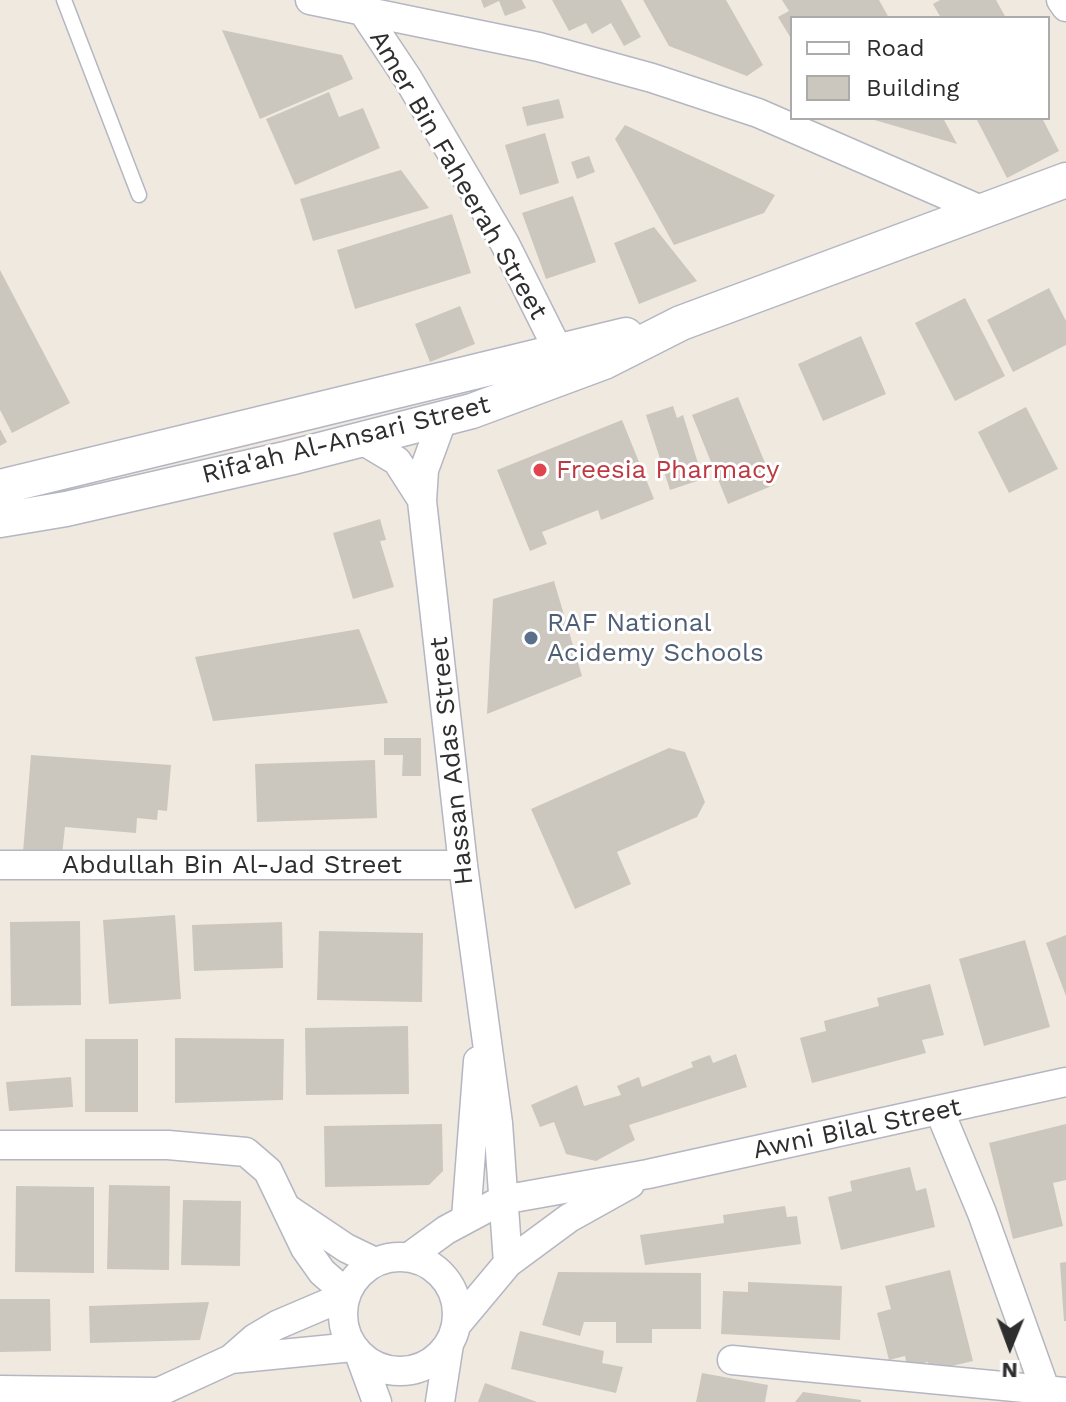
<!DOCTYPE html>
<html>
<head>
<meta charset="utf-8">
<style>
	body { margin:0 }
	#map { position:relative; width:1066px; height:1402px; overflow:hidden; background:#f0e9e0; font-family:"Work Sans",sans-serif }
	canvas { display:block }
	.legend { position:absolute; left:790px; top:16px; width:260px; height:104px; box-sizing:border-box; background:#fff; border:2px solid #ababab; margin:0; padding:10px 14px; list-style:none; font-size:24px; color:#2e2e2e }
	.legend li { display:flex; align-items:center; gap:16px; height:40px }
	.legend b { width:40px; border:2px solid #ababab }
	.north { position:absolute; left:970px; top:1306px; width:80px; height:80px; -webkit-text-stroke:6px #fff; paint-order:stroke; rotate:181deg; font-size:22px; font-weight:700; line-height:32px; text-align:center; color:#2e2e2e }
	.north::after { content:''; display:block; margin:auto; width:28px; height:36px; background:#2e2e2e; clip-path:polygon(50% 0,100% 100%,50% 72%,0 100%) }
</style>
</head>
<body>
<div id="map">
<canvas width="1066" height="1402"></canvas>
<ul class="legend">
<li><b style="height:10px;background:#fff"></b>Road</li>
<li><b style="height:22px;background:#cbc7be"></b>Building</li>
</ul>
<div class="north">N</div>
</div>
<script>
const g = document.querySelector('canvas').getContext('2d');
g.lineJoin = 'round';
function fill(path, color) {
  g.fillStyle = color;
  g.fill(path, 'evenodd');
}
function strokePath(path, color, width, dash) {
  g.strokeStyle = color;
  g.lineWidth = width;
  g.lineCap = dash ? 'butt' : 'round';
  g.setLineDash(dash || []);
  g.stroke(path);
}
function label(font, color, halo, rows, align = 'center') {
  g.font = font + ' "Work Sans",sans-serif';
  g.lineWidth = 6;
  g.setLineDash([]);
  g.textBaseline = 'middle';
  g.strokeStyle = halo;
  g.fillStyle = color;
  for (const [text, x, y, turn = 0] of rows) {
    g.save();
    g.translate(x, y);
    g.rotate((+turn || 0) * Math.PI / 180);
    g.textAlign = isNaN(turn) ? turn : align;
    if (halo) g.strokeText(text, 0, 0);
    g.fillText(text, 0, 0);
    g.restore();
  }
}
fill(new Path2D(`
	M481,0H522L526,8L505,16L499,1L484,8Z
	M552,0H621L641,37L624,46L611,23L592,34L586,23L569,31Z
	M643,0H726L763,65L747,76L669,46Z
	M782,0H879L889,18H792V40L778,17L789,11Z
	M940,0H996L1006,18H941L933,4Z
	M222,30L342,55L353,79L260,119Z
	M329,92L339,117L363,108L380,148L295,185L266,119Z
	M559,99L564,118L527,126L522,107Z
	M871,118H943L957,144L871,119Z
	M976,118H1042L1059,151L1007,178Z
	M625,125L775,195L764,213L674,245L615,139Z
	M545,133L559,183L520,195L505,145Z
	M589,156L595,172L577,179L571,162Z
	M401,170L429,208L313,241L300,199Z
	M573,196L596,262L546,279L522,213Z
	M452,214L471,273L355,309L337,250Z
	M654,227L697,281L639,304L614,243Z
	M0,270L70,403L12,433L0,410Z
	M1049,288L1066,321V345L1013,372L987,320Z
	M965,298L1005,376L955,401L915,323Z
	M460,306L475,344L430,362L415,324Z
	M861,336L886,394L823,421L798,364Z
	M738,397L774,485L728,504L692,415Z
	M673,406L677,418L683,415L703,479L670,490L646,415Z
	M1026,407L1058,469L1009,493L978,432Z
	M622,420L654,499L601,520L598,510L542,532L547,544L530,551L497,470Z
	M0,429L7,442L0,446Z
	M380,519L386,540L380,541L394,587L353,599L333,533Z
	M554,581L582,676L487,714L493,599Z
	M359,629L388,703L213,721L195,657Z
	M384,738H421V776H402L403,755H384Z
	M669,748L685,752L705,802L697,817L617,852L631,884L575,909L531,809Z
	M31,755L171,765L167,811L158,810L157,820L137,818L136,833L65,827L62,855L23,852Z
	M375,760L377,818L257,822L255,764Z
	M175,915L181,999L109,1004L103,920Z
	M80,921L81,1005L11,1006L10,922Z
	M282,922L283,968L194,971L192,925Z
	M319,931L423,933L422,1002L317,1000Z
	M1066,935V996L1046,943Z
	M1025,940L1050,1027L984,1046L959,959Z
	M930,984L944,1035L922,1040L926,1053L812,1083L800,1038L826,1031L824,1021L879,1006L877,998Z
	M408,1026L409,1094L306,1095L305,1028Z
	M175,1038L284,1039L283,1100L175,1103Z
	M85,1039H138V1112H85Z
	M736,1054L747,1087L629,1125L635,1140L596,1161L566,1154L554,1122L540,1127L531,1105L577,1085L584,1106L621,1095L617,1086L639,1077L642,1087L693,1067L691,1062L710,1055L713,1063Z
	M71,1077L73,1107L9,1111L6,1082Z
	M442,1124L443,1171L429,1185L325,1187L324,1126Z
	M1066,1124V1180L1053,1183L1063,1226L1013,1239L989,1143Z
	M910,1167L916,1191L926,1188L935,1227L841,1250L828,1197L852,1191L850,1181Z
	M109,1185L170,1186L169,1270L107,1269Z
	M16,1186L94,1187V1273L15,1272Z
	M183,1200L241,1201L240,1266L181,1265Z
	M785,1206L787,1217L797,1216L801,1244L645,1265L640,1235L724,1223L723,1215Z
	M1066,1262V1321H1064L1060,1263Z
	M950,1270L973,1361L930,1371L928,1362L907,1367L905,1356L889,1360L877,1313L891,1309L885,1286Z
	M558,1272L701,1273V1329H652V1343H616V1322H584L580,1336L542,1325Z
	M748,1282L842,1286L840,1340L721,1334L723,1291L748,1292Z
	M0,1299H50L51,1351L0,1352Z
	M209,1302L200,1340L90,1343L89,1306Z
	M520,1331L604,1351L602,1363L623,1367L616,1393L511,1369Z
	M702,1373L768,1385L765,1402H696Z
	M485,1383L537,1402H478Z
	M803,1392L861,1400V1402H795Z`), '#cbc7be');
const service = new Path2D(`
	M64,0L139,195`);
const minor = new Path2D(`
	M310,0L539,47L652,78L758,113L981,210
	M1061,0L1066,7
	M358,4L408,79L505,244L558,350
	M443,418L424,470L422,501L463,865L498,1123L508,1263
	M362,440L397,461L422,500
	M0,865H463
	M940,1112L982,1213L1045,1389
	M0,1145H168L246,1152L268,1171L305,1248L322,1272L346,1293
	M288,1209L346,1248L375,1262
	M466,1218L478,1061
	M343 1314a57 57 0 1 1 114 0a57 57 0 1 1-114 0Z
	M409,1257L446,1230L502,1200L648,1174L1066,1082
	M457,1324L508,1263L569,1218L630,1184
	M360,1356L377,1402
	M231,1359L353,1347
	M732,1360L1066,1392
	M0,1390L155,1392
	M137,1402L231,1359L255,1338L277,1325L345,1296
	M440,1402L449,1344`);
const tertiary = new Path2D(`
	M0,487L626,335
	M0,520L66,509L289,458L472,411L604,362L681,323L1066,180`);
strokePath(service, '#b4b6c2', 17);
strokePath(minor, '#b4b6c2', 31);
strokePath(tertiary, '#b4b6c2', 37);
strokePath(service, '#fff', 14);
strokePath(minor, '#fff', 28);
strokePath(tertiary, '#fff', 34);
for (const [x, y, r, color] of [
	[540,470,8,"#e0444e"],
	[531,638,8,"#5c6f8a"]
]) {
  const dot = new Path2D();
  dot.arc(x, y, r, 0, 2 * Math.PI);
  g.fillStyle = color;
  g.fill(dot);
  strokePath(dot, '#fff', 3);
}
label('26px', '#2e2e2e', '#fff', [
	["Amer Bin Faheerah Street",458,175,60],
	["Rifa'ah Al-Ansari Street",346,440,-14],
	["Hassan Adas Street",452,761,-96],
	["Abdullah Bin Al-Jad Street",232,865],
	["Awni Bilal Street",857,1129,-12]
]);
label('26px', '#be3a42', '#fff', [
	["Freesia Pharmacy",556,470]
], 'left');
label('26px', '#4e5e75', '#fff', [
	["RAF National",547,623],
	["Acidemy Schools",547,653]
], 'left');
</script>
</body>
</html>
